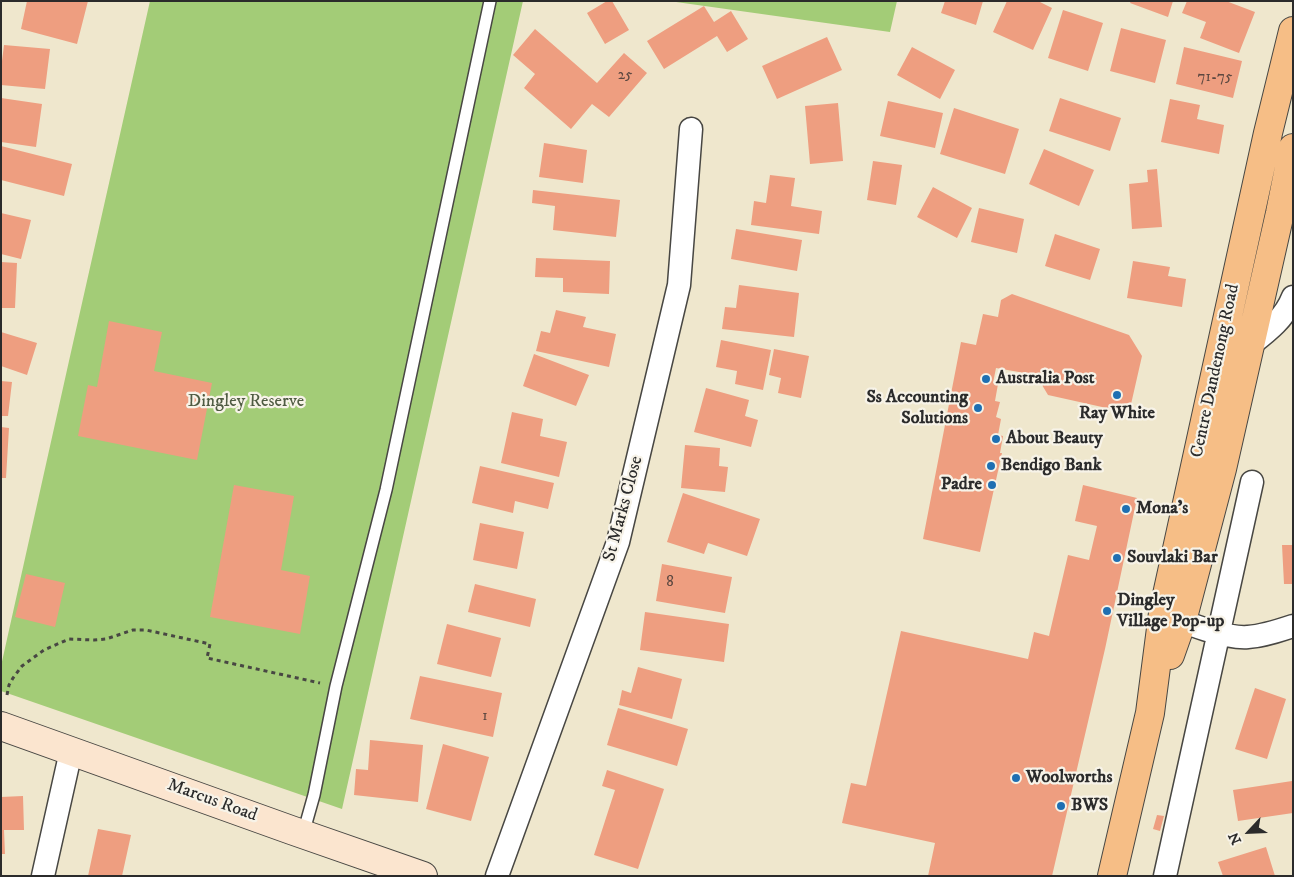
<!DOCTYPE html>
<html>
<head>
<meta charset="utf-8">
<style>
	body { margin:0 }
	#map { position:relative; width:1294px; height:877px; overflow:hidden; background:#efe7cd; font-family:"IM FELL DW Pica",serif }
	canvas { display:block }
	.frame { position:absolute; inset:0; border:2px solid #2b2b2b; pointer-events:none }
	.north { position:absolute; left:1224px; top:807px; width:50px; height:50px; -webkit-text-stroke:4px #f7f3e8; paint-order:stroke; rotate:245deg; font-size:14px; font-weight:700; line-height:20px; text-align:center; color:#2b2b2b }
	.north::after { content:''; display:block; margin:auto; width:18px; height:22px; background:#2b2b2b; clip-path:polygon(50% 0,100% 100%,50% 72%,0 100%) }
</style>
</head>
<body>
<div id="map">
<canvas width="1294" height="877"></canvas>
<div class="frame"></div>
<div class="north">N</div>
</div>
<script>
const g = document.querySelector('canvas').getContext('2d');
g.lineJoin = 'round';
function fill(path, color) {
  g.fillStyle = color;
  g.fill(path, 'evenodd');
}
function strokePath(path, color, width, dash) {
  g.strokeStyle = color;
  g.lineWidth = width;
  g.lineCap = dash ? 'butt' : 'round';
  g.setLineDash(dash || []);
  g.stroke(path);
}
function label(font, color, halo, rows, align = 'center') {
  g.font = font + ' "IM FELL DW Pica",serif';
  g.lineWidth = 4.5;
  g.setLineDash([]);
  g.textBaseline = 'middle';
  g.strokeStyle = halo;
  g.fillStyle = color;
  for (const [text, x, y, turn = 0] of rows) {
    g.save();
    g.translate(x, y);
    g.rotate((+turn || 0) * Math.PI / 180);
    g.textAlign = isNaN(turn) ? turn : align;
    if (halo) g.strokeText(text, 0, 0);
    g.fillText(text, 0, 0);
    g.restore();
  }
}
fill(new Path2D(`
	M150,1H523L342,809L1,691V666L71,352Z
	M669,1H897L890,32Z`), '#a3cc77');
fill(new Path2D(`
	M27,1H88L77,44L21,29Z
	M607,1H612L629,30L605,44L587,13Z
	M945,1H983L976,25L941,13Z
	M1007,1H1038L1052,8L1033,50L993,32Z
	M1131,1H1173L1168,17L1130,3Z
	M1187,1H1226L1255,12L1239,53L1200,38L1206,22L1182,13Z
	M704,6L714,22L731,11L748,39L727,52L717,36L664,69L647,41Z
	M1063,10L1103,23L1088,71L1048,58Z
	M1121,28L1166,40L1155,83L1110,71Z
	M535,29L597,83L624,53L647,73L609,117L592,104L571,129L524,88L535,74L513,55Z
	M827,37L842,70L777,99L762,66Z
	M4,45L50,49L45,89L1,85V69Z
	M912,47L955,70L940,99L897,75Z
	M1184,47L1242,61L1233,98L1176,84Z
	M1,98L42,104L36,147L1,142Z
	M1060,98L1121,118L1110,151L1049,131Z
	M1170,99L1200,105L1197,119L1224,125L1219,154L1161,142Z
	M888,101L943,113L935,148L880,136Z
	M838,103L843,161L810,164L805,106Z
	M954,108L1019,129L1005,174L940,154Z
	M544,143L587,150L583,183L539,177Z
	M1,146L72,164L64,196L1,180Z
	M1044,149L1094,170L1079,206L1029,184Z
	M873,161L902,165L896,205L867,200Z
	M1157,169L1162,227L1132,229L1129,184L1148,182L1147,170Z
	M770,175L795,178L791,206L822,211L819,234L751,225L754,201L766,203Z
	M933,187L972,208L957,238L917,217Z
	M533,190L620,200L616,237L553,230L555,206L532,203Z
	M979,208L1024,219L1017,253L971,242Z
	M1,213L31,220L21,259L1,254Z
	M736,229L802,240L797,271L731,259Z
	M1055,234L1100,249L1090,280L1045,266Z
	M536,258L610,261L609,294L563,292V278L535,277Z
	M1133,261L1170,267L1168,276L1186,279L1182,307L1127,298Z
	M1,262L17,263L15,308H1Z
	M739,285L799,293L794,337L722,329L725,307L736,308Z
	M1012,294L1129,335L1142,356L1129,413L1048,395L1036,375L996,368L993,383L998,384L995,401L1000,402L996,417L1001,419L998,435L1003,436L1000,453H1002L980,552L923,539L961,342L976,345L983,314L998,317L1001,300Z
	M556,310L586,317L583,327L616,334L609,367L536,351L541,331L550,333Z
	M109,321L162,332L154,371L212,383L197,460L78,436L88,385L97,387Z
	M1,332L37,343L27,375L1,366Z
	M721,340L771,350L763,390L735,384L737,371L716,367Z
	M774,349L809,356L801,398L778,393L781,378L769,375Z
	M534,354L589,375L576,406L523,386Z
	M1,381L12,382L8,416H1Z
	M706,388L749,400L745,416L758,420L751,447L694,432Z
	M512,412L543,419L540,436L567,442L559,477L501,463Z
	M1,427L9,428L6,478H1Z
	M685,445L720,448L719,466L728,467L725,492L681,488Z
	M480,466L554,483L548,509L515,501L513,513L472,503Z
	M234,485L294,496L281,570L310,576L300,634L210,617Z
	M1083,485L1137,498L1105,649L1052,876H928L935,843L842,823L851,783L866,786L901,631L1028,659L1034,632L1049,636L1068,555L1089,560L1097,526L1075,521Z
	M683,493L760,519L747,556L708,543L704,554L667,542Z
	M480,523L524,532L517,569L473,560Z
	M1282,545H1293V584H1284Z
	M662,564L732,577L725,613L656,601Z
	M26,574L65,583L55,627L15,617Z
	M475,584L536,599L530,627L468,612Z
	M645,612L729,624L724,662L640,650Z
	M447,624L501,638L491,677L437,664Z
	M638,667L682,679L672,719L619,705L622,690L631,693Z
	M420,676L502,693L493,737L410,719Z
	M1255,688L1286,699L1267,759L1235,749Z
	M618,708L688,729L677,766L607,745Z
	M370,740L423,745L418,802L354,795L356,769L368,770Z
	M443,744L489,757L471,821L426,809Z
	M607,770L664,789L638,869L594,855L615,790L602,786Z
	M1292,781L1293,813L1238,821L1233,790Z
	M23,796L24,830H4L5,854H1V797Z
	M1157,815L1164,816L1160,831L1153,829Z
	M98,829L131,835L122,876H88Z
	M1266,847L1275,876H1223L1218,862Z`), '#ee9e80');
const service = new Path2D(`
	M303,834L314,795L336,686L386,490L490,1`);
const minor = new Path2D(`
	M1250,345C1268,331 1285,318 1293,297
	M1166,615C1186,623 1226,639 1248,637C1263,636 1278,631 1293,626
	M43,876L71,751
	M497,876L618,542L679,285L691,129
	M1165,876L1252,482`);
const secondary = new Path2D(`
	M1,726L291,830L423,876`);
const primary = new Path2D(`
	M1170,655L1182,621L1222,469L1280,213L1293,148
	M1112,876L1150,713L1163,613L1268,133L1293,31`);
strokePath(service, '#484743', 14);
strokePath(minor, '#484743', 25);
strokePath(secondary, '#484743', 30);
strokePath(primary, '#484743', 30);
strokePath(new Path2D(`
	M7,695L9,685L13,678L22,666L44,650L69,639L94,640L106,639L133,630H146L210,644L207,658L320,683`), '#484743', 3, [4, 4]);
strokePath(service, '#fff', 11);
strokePath(minor, '#fff', 22);
strokePath(secondary, '#fbe5cf', 28);
strokePath(primary, '#f6be86', 28);
for (const [x, y, r, color] of [
	[986,379,5,"#1f6fb2"],
	[1117,395,5,"#1f6fb2"],
	[978,408,5,"#1f6fb2"],
	[996,439,5,"#1f6fb2"],
	[991,466,5,"#1f6fb2"],
	[992,485,5,"#1f6fb2"],
	[1126,509,5,"#1f6fb2"],
	[1117,558,5,"#1f6fb2"],
	[1107,611,5,"#1f6fb2"],
	[1016,778,5,"#1f6fb2"],
	[1061,806,5,"#1f6fb2"]
]) {
  const dot = new Path2D();
  dot.arc(x, y, r, 0, 2 * Math.PI);
  g.fillStyle = color;
  g.fill(dot);
  strokePath(dot, '#f7f3e8', 2);
}
label('15px', '#5c4840', null, [
	["25",625,76],
	["71-75",1215,78],
	["8",670,583],
	["1",485,717]
]);
label('18px', '#2b2b2b', '#f7f3e8', [
	["Centre Dandenong Road",1216,371,-78],
	["St Marks Close",624,509,-75],
	["Marcus Road",212,801,20]
]);
label('bold 18px', '#2b2b2b', '#f7f3e8', [
	["Australia Post",996,379],
	["Ss Accounting",968,398,"right"],
	["Solutions",968,419,"right"],
	["Ray White",1117,414,"center"],
	["About Beauty",1006,439],
	["Bendigo Bank",1001,466],
	["Padre",982,485,"right"],
	["Mona's",1136,509],
	["Souvlaki Bar",1127,558],
	["Dingley",1117,601],
	["Village Pop-up",1117,622],
	["Woolworths",1026,778],
	["BWS",1071,806]
], 'left');
label('18px', '#4f5b42', '#f7f3e8', [
	["Dingley Reserve",246,402]
]);
</script>
</body>
</html>
